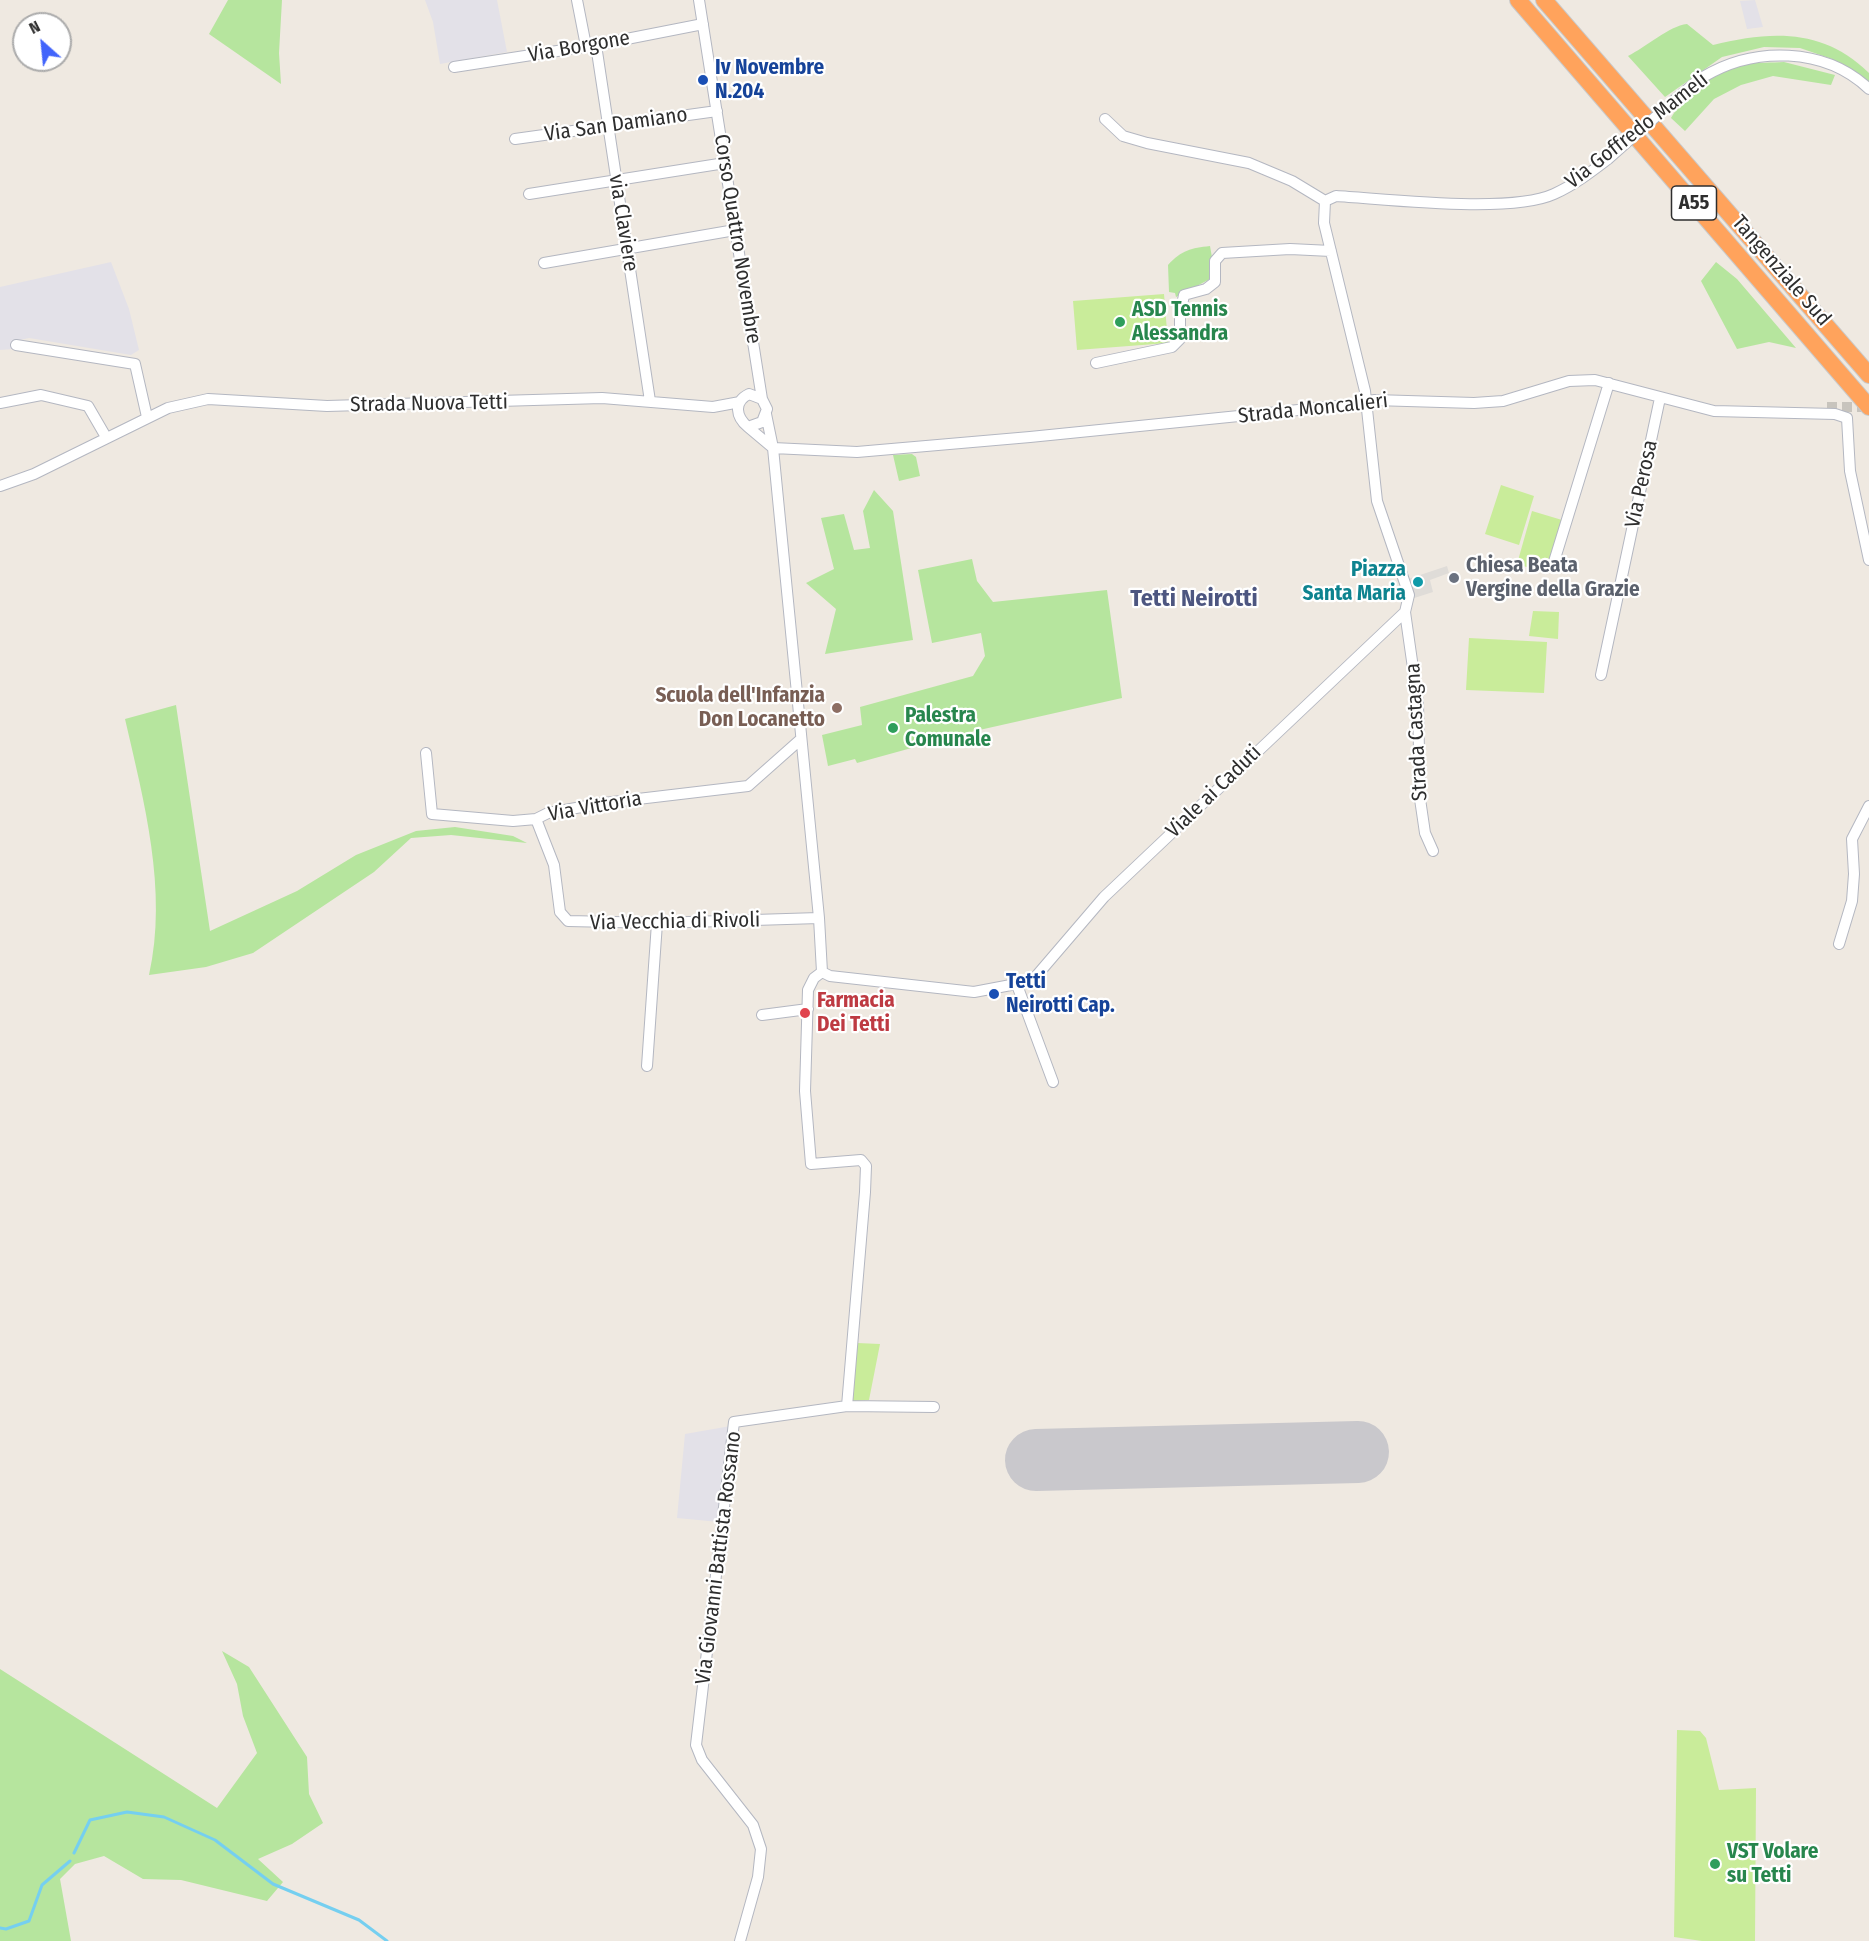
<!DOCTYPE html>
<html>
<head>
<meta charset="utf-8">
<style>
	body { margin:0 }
	#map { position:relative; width:1869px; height:1941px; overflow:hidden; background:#efe9e1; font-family:"Fira Sans Condensed",sans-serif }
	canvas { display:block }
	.north { position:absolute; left:12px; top:12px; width:60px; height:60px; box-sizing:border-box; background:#fff; border:2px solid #ababab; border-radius:50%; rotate:333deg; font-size:16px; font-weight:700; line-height:24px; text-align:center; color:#2e2e2e }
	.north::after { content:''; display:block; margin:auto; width:21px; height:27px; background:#4264fb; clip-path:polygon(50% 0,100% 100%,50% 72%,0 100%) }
</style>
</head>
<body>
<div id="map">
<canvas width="1869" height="1941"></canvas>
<div class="north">N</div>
</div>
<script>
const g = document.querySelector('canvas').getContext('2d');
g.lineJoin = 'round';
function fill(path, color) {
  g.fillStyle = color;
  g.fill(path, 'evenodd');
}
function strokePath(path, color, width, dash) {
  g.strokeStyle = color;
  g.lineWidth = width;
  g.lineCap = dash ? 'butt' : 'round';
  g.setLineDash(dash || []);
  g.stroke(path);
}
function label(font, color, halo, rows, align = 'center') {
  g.font = font + ' "Fira Sans Condensed",sans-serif';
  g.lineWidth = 4.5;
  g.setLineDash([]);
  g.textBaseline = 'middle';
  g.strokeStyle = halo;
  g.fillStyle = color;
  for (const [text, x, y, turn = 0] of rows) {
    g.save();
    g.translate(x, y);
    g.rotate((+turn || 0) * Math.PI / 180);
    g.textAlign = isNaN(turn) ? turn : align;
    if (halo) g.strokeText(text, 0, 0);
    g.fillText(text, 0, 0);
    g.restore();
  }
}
fill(new Path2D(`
	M425,0H497L507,52L440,64L433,22Z
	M1755,0L1763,27L1747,29L1740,1Z
	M111,262L129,309L139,350L131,355L29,338L16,341L14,349L0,350V287Z
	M731,1426L719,1522L677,1518L685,1434Z`), '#e3e1e8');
fill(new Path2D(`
	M228,0H282L279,53L281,84L209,34Z
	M1687,24L1713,45C1771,31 1823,28 1869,73V83L1832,59L1800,48L1764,47L1722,57L1665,97L1628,56C1646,47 1669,26 1687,24Z
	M1784,62L1835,75L1831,85L1773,76L1741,85L1714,99L1685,131L1671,118C1686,92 1716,70 1746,64C1758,62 1772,63 1784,62Z
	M1210,246L1213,263L1210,279L1176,297L1175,293L1169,292L1168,265C1182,250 1191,248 1210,246Z
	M1716,262L1737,279L1796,348L1769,342L1737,349L1701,281Z
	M912,454L916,457L920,476L899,481L893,455Z
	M874,490L893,511L913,640L825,654L836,609L806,583L834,569L821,518L844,514L854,550L870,548L863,511Z
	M972,559L977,581L993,602L1107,590L1122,698L966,733L857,763L855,759L828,766L822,735L862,725L860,707L973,676L985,656L981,633L932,643L918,570Z
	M176,705L210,931L297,891L356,855L416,831L455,827L513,836L527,843L451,835L411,838L374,872L253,953L206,967L149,975C168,890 144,802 125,719Z
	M222,1651L249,1667L307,1757L309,1794L323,1823L292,1844L258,1859L283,1882L267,1901L181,1880L143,1879L104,1856L75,1864L60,1879L71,1941H0V1669L217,1808L257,1753L243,1716L237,1684Z`), '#b6e59e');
fill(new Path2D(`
	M1164,294L1168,343L1077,350L1073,301Z
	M1501,485L1534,496L1519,545L1485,534Z
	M1532,511L1562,520L1546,573L1517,564Z
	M1533,611L1559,612L1558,639L1529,636Z
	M1469,638L1547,642L1544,693L1466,690Z
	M857,1343L880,1344L869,1400L851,1401Z
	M1677,1730L1700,1731L1706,1738L1719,1790L1756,1788L1755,1941H1702L1674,1937Z`), '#c9ec9a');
fill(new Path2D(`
	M1447,566L1449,573L1430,580L1433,592L1408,600L1405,580Z`), '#dfdcd8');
strokePath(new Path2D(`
	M74,1853L90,1820L127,1812L164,1817L215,1840L273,1884L359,1920L387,1941
	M0,1928L6,1929L29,1921L42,1885L70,1861`), '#75cff0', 3);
strokePath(new Path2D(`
	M1036,1460L1358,1452`), '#c9c8cc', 62);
strokePath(new Path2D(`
	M1827,407H1869`), '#c8c4bd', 10, [10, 5]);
const minor = new Path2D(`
	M577,0L586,46
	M699,0L762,399L767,409L762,422L748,427C736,417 733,402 749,394L762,399
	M596,45L650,401
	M454,67L596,45L703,24
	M1678,97C1686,91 1694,83 1703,77C1754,46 1825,47 1869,89
	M1105,119L1123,136L1147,143L1249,163L1292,181L1325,201
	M515,139L717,111
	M529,194L725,163
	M1325,201L1324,223L1365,391L1377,501L1409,595L1405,612L1418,703L1420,799L1425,833L1433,851
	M1325,201L1336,196C1387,199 1510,214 1554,194C1574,185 1591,172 1608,159
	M544,263L735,230
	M16,345L135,364L147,417
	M1096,363L1172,347L1180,339V315L1184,295L1206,289L1215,282V261L1222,253L1290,249L1331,251
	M0,403L41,395L88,406L106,437
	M766,414L773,448L819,918L822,972
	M748,427L773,448
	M773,448L857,452L1030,437L1358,404L1374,400L1474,403L1503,401L1569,381L1595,380L1714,411L1835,414L1847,418L1850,471L1869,560
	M0,486L34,474L168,408L208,399L327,406L602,398L713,407L740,402
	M1553,565L1609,383
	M1601,675L1660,398
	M426,753L432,814L513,821L536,819L548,813L604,803L748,786L801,739
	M536,819L554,865L560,912L568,921L657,923L819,918
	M1839,944L1852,901L1854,874L1852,839L1869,806
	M822,972L830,976L974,992L1032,981L1104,897L1405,612
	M1017,985L1053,1082
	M762,1015L808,1009
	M647,1066L657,923
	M847,1406L934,1407
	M740,1941L758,1877L761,1849L753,1825L702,1760L696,1745L734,1422L847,1406L865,1192L866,1166L861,1160L811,1164L805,1091L808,990L814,978L822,972`);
const highway = new Path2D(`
	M1518,0L1869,407
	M1544,0L1869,375`);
strokePath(minor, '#b4b7c1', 12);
strokePath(highway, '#c9c9c9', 18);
strokePath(minor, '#fff', 10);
strokePath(highway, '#ffa35c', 16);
const minorBridge = new Path2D(`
	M1608,159L1678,97`);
strokePath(minorBridge, '#b4b7c1', 12, []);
strokePath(minorBridge, '#fff', 10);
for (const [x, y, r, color] of [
	[703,80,6,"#1a4fb4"],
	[1120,322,6,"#2e9e5b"],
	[1454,578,6,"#6b7280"],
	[1418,582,6,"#0f9aa8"],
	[837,708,6,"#8d6e63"],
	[893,728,6,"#2e9e5b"],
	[994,994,6,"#1a4fb4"],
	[805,1013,6,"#e0444e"],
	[1715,1864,6,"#2e9e5b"]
]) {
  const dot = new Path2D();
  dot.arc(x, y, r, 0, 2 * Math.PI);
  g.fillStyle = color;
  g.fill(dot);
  strokePath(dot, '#fff', 2);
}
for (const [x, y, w] of [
	[1694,203,45]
]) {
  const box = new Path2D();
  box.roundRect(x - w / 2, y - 17, w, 34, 4.5);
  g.fillStyle = '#fff';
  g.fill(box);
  strokePath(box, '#2e2e2e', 1.5);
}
label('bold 20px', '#2e2e2e', null, [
	["A55",1694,203]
]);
label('21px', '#2e2e2e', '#fff', [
	["Via Borgone",579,47,-10],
	["Via San Damiano",616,125,-8],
	["Via Goffredo Mameli",1637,131,-38],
	["via Claviere",623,223,81],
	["Corso Quattro Novembre",737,239,81],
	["Tangenziale Sud",1781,271,49],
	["Strada Nuova Tetti",429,404,-1],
	["Strada Moncalieri",1313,409,-6],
	["Via Perosa",1642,484,-78],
	["Strada Castagna",1417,732,-93],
	["Viale ai Caduti",1214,792,-44],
	["Via Vittoria",595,807,-10],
	["Via Vecchia di Rivoli",675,922,-1],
	["Via Giovanni Battista Rossano",719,1558,-83]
]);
label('bold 21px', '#164399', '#fff', [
	["Iv Novembre",715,68],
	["N.204",715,92],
	["Tetti",1006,982],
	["Neirotti Cap.",1006,1006]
], 'left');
label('bold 21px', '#27864d', '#fff', [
	["ASD Tennis",1132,310],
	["Alessandra",1132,334],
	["Palestra",905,716],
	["Comunale",905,740],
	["VST Volare",1727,1852],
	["su Tetti",1727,1876]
], 'left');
label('bold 21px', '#5b616d', '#fff', [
	["Chiesa Beata",1466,566],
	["Vergine della Grazie",1466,590]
], 'left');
label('bold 21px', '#0d838f', '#fff', [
	["Piazza",1406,570],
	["Santa Maria",1406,594]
], 'right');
label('bold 21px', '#785e54', '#fff', [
	["Scuola dell'Infanzia",825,696],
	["Don Locanetto",825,720]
], 'right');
label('bold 21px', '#be3a42', '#fff', [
	["Farmacia",817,1001],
	["Dei Tetti",817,1025]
], 'left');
label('bold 24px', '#4d5680', '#fff', [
	["Tetti Neirotti",1194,599]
]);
</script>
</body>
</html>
